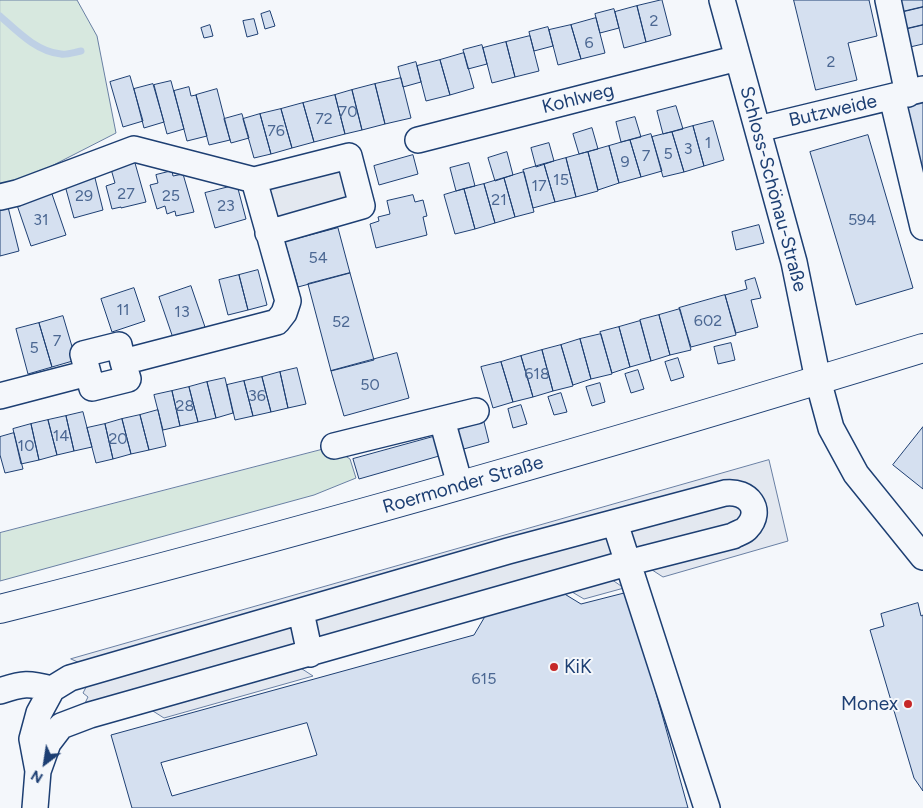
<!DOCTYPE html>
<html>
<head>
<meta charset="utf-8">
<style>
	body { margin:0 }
	#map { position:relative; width:923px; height:808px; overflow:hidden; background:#f4f7fb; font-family:Figtree,sans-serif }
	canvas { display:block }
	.north { position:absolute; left:20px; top:738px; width:50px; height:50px; -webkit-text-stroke:4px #f4f7fb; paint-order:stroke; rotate:211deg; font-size:14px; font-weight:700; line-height:20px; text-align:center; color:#1d3f73 }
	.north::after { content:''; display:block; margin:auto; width:18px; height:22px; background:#1d3f73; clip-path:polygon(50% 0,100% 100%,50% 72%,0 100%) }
</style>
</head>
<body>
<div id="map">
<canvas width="923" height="808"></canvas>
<div class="north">N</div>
</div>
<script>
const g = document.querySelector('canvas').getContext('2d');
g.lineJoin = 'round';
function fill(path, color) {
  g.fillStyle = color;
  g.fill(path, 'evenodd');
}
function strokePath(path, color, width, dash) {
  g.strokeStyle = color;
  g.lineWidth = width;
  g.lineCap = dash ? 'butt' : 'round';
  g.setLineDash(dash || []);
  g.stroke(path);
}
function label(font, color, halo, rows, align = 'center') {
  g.font = font + ' Figtree,sans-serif';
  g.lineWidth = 4;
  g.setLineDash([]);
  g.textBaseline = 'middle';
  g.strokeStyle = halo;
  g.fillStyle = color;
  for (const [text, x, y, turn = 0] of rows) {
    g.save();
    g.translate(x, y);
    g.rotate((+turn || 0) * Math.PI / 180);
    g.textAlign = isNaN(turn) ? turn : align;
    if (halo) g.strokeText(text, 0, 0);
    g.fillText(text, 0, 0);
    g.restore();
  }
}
const green = new Path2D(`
	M0,0H77L97,36L116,133L32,176L0,185Z
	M332,447L350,459L356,478L314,495L0,581V533Z`);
fill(green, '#d7e8df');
strokePath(green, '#687fa3', 1);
const parking = new Path2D(`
	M349,164L359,202L279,224L268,185Z
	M769,460L788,541L663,577L646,566L608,577L624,588L584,599L567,589L296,665L313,676L164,718L145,706L81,711L88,697L83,693L95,670L71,659Z`);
fill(parking, '#e3e8f0');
strokePath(parking, '#687fa3', 1);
strokePath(new Path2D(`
	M0,16C17,31 37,52 61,54C67,55 75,52 81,51`), '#bed0e5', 7);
const building = new Path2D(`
	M662,0L671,35L646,42L637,6Z
	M794,0H869L877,36L848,43L857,80L816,90Z
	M899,0H923V7L902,12Z
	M637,6L646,42L624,48L615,12Z
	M923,7V25L906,29L902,12Z
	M614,9L619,28L600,33L595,14Z
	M270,11L275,26L265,29L261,14Z
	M596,18L605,53L581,59L571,25Z
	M254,19L258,34L247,37L243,21Z
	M210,25L213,36L204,38L201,28Z
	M571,25L581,59L558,65L549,30Z
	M923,25V44L910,47L906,29Z
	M548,27L553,46L534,51L529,32Z
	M530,36L539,71L515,77L506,42Z
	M506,42L515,77L492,83L483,48Z
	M482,45L487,64L468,69L463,50Z
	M464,53L474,88L450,95L440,60Z
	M440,60L450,95L426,101L417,66Z
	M416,62L421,82L403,87L398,67Z
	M130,76L143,121L123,127L110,82Z
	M401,78L411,118L385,124L375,84Z
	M171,81L184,129L167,134L154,85Z
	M153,84L164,122L144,128L134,89Z
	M375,84L385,124L362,130L352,90Z
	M189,87L191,96L196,95L207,136L187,141L174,91Z
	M217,89L230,140L209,145L196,95Z
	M352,90L362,130L345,134L335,95Z
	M335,95L345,134L314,142L303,103Z
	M923,96V170L904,101Z
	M303,103L314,142L292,148L281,109Z
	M676,106L683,129L663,134L657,111Z
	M281,109L292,148L271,154L260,114Z
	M242,114L249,138L231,143L224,119Z
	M260,114L271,154L254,158L243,119Z
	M635,117L641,137L621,142L616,122Z
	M713,121L724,160L704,166L693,126Z
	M693,126L704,166L684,172L672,132Z
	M592,128L598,149L579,154L573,134Z
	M672,132L684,172L663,177L652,137Z
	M651,134L662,171L641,177L630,140Z
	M868,135L913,288L856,305L810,152Z
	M630,140L641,177L619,183L609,146Z
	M549,143L554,161L536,167L531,148Z
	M609,146L619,183L598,190L588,152Z
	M507,152L513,175L495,181L488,158Z
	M588,152L598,191L576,197L566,158Z
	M413,155L418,174L379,185L374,166Z
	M566,158L576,197L555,202L544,164Z
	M135,163L146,202L121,208V207L112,209L106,186L115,183L111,169Z
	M469,163L475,186L456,191L450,168Z
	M544,164L555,202L533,208L523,170Z
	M172,171L173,176L183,174L194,212L176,216L175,211L167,214L165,206L157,209L150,185L158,183L156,175Z
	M524,172L534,212L515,217L504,178Z
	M94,174L103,210L74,218L64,182Z
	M504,178L515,217L495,223L484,184Z
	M484,184L495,223L475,229L464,189Z
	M237,185L246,219L215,228L205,193Z
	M464,189L475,229L455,234L444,195Z
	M52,194L66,235L31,246L17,205Z
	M413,195L415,202L423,200L427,216L423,217L427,235L376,248L370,224L379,221L378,217L390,214L387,201Z
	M8,207L19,251L0,256V209Z
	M759,225L764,243L736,250L732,232Z
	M338,228L350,273L298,287L285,242Z
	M258,270L267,305L248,310L239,275Z
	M350,273L374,360L331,371L308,284Z
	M239,275L248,310L228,315L219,280Z
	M755,278L761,298L751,300L758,327L736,333L725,295L747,289L745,281Z
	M191,286L205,327L173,338L159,297Z
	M134,288L145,321L112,332L101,299Z
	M725,295L736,335L691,347L679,308Z
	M680,309L691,350L670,355L659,315Z
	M659,315L670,355L651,361L640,320Z
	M63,316L76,360L52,367L39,323Z
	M640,321L651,361L630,367L619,327Z
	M39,323L52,367L28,374L16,329Z
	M619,327L630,367L612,373L600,332Z
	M601,334L612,374L591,379L580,339Z
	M580,339L591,379L573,385L561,345Z
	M731,343L735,360L718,364L714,347Z
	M561,345L573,386L553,391L542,350Z
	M542,350L553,391L533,397L521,356Z
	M397,353L409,398L344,416L331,371Z
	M521,356L533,397L513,402L501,362Z
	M678,358L684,377L671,381L665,362Z
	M501,362L513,402L493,408L481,367Z
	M297,368L306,404L288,408L280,372Z
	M638,370L644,389L631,393L625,374Z
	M280,372L288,408L271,412L262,377Z
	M262,377L271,412L253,416L244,381Z
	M225,378L233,413L216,418L207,382Z
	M244,381L253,416L235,420L227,385Z
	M207,382L216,418L198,422L189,387Z
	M600,383L605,402L592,406L586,387Z
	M189,387L198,422L180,426L172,391Z
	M172,391L180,426L163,430L154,395Z
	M561,393L567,412L554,415L548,397Z
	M521,405L527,424L513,428L508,409Z
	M158,410L166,446L149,450L140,415Z
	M83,412L92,447L74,451L66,416Z
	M140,415L149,450L131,454L122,419Z
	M66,416L74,451L57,455L48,420Z
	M122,419L131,454L113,459L105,424Z
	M48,420L57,455L39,460L31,424Z
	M484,422L489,442L460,450L454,431Z
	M31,424L39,460L21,464L13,429Z
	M105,424L113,459L96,463L87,428Z
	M923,427V489L893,465Z
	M14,433L23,469L5,473L0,455V437Z
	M440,435L446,454L359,479L353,459Z
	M558,590L581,604L628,592L688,808H132L111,735L474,635L490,608ZM307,723L317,755L172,796L161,763Z
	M918,603L921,616L923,615V791L914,778L870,630L884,626L881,614Z`);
fill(building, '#d5e0f0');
strokePath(building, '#1d3f73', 1);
const minor = new Path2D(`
	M722,0L794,262L818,380L831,428L856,474L923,557
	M888,0L908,94
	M892,97L923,227
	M758,129L923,89
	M418,140L738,58
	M0,197L17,193L134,149L254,180L349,156L362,206L268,233
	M88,373L83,354L119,345L123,362L277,322L284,313L288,301L254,180
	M0,396L88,373L92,388L128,379L123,362
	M442,420L460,485
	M334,446L476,411
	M615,523L707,808
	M301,612L310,654
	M0,691C23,683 29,683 52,689
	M35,808L38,771L32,739L39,713L52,689L70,678L508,551L725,493C748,490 764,510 747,528C744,532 737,533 733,536L627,563L90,715L61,726L48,743L38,771`);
const major = new Path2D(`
	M0,609C310,531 618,442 923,348`);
strokePath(minor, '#1d3f73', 28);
strokePath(major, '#1d3f73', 30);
strokePath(minor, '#f4f7fb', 25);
strokePath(major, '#f4f7fb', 28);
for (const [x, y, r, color] of [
	[554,667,5,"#c62828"],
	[908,704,5,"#c62828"]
]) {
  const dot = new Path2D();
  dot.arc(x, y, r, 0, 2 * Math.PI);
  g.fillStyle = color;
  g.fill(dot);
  strokePath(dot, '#f4f7fb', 2);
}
label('16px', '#4b6792', null, [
	["2",654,21],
	["6",589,43],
	["2",831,62],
	["70",348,112],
	["72",324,119],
	["76",276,131],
	["1",708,143],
	["3",688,149],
	["5",668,154],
	["7",646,156],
	["9",625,162],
	["15",561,180],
	["17",539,186],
	["27",126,194],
	["29",84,196],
	["25",171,196],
	["21",499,200],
	["23",226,206],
	["31",41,220],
	["594",862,220],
	["54",318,258],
	["11",123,310],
	["13",182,312],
	["602",708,321],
	["52",341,322],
	["7",57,341],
	["5",34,348],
	["618",537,374],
	["50",370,385],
	["36",257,396],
	["28",185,406],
	["14",61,436],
	["20",118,439],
	["10",26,446],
	["615",484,679]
]);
label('19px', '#1d3f73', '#f4f7fb', [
	["Kohlweg",578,99,-14],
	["Butzweide",833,111,-13],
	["Schloss-Schönau-Straße",773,189,75],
	["Roermonder Straße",463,485,-16]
]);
label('19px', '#1d3f73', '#f4f7fb', [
	["KiK",564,667],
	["Monex",898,704,"right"]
], 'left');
</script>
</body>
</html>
